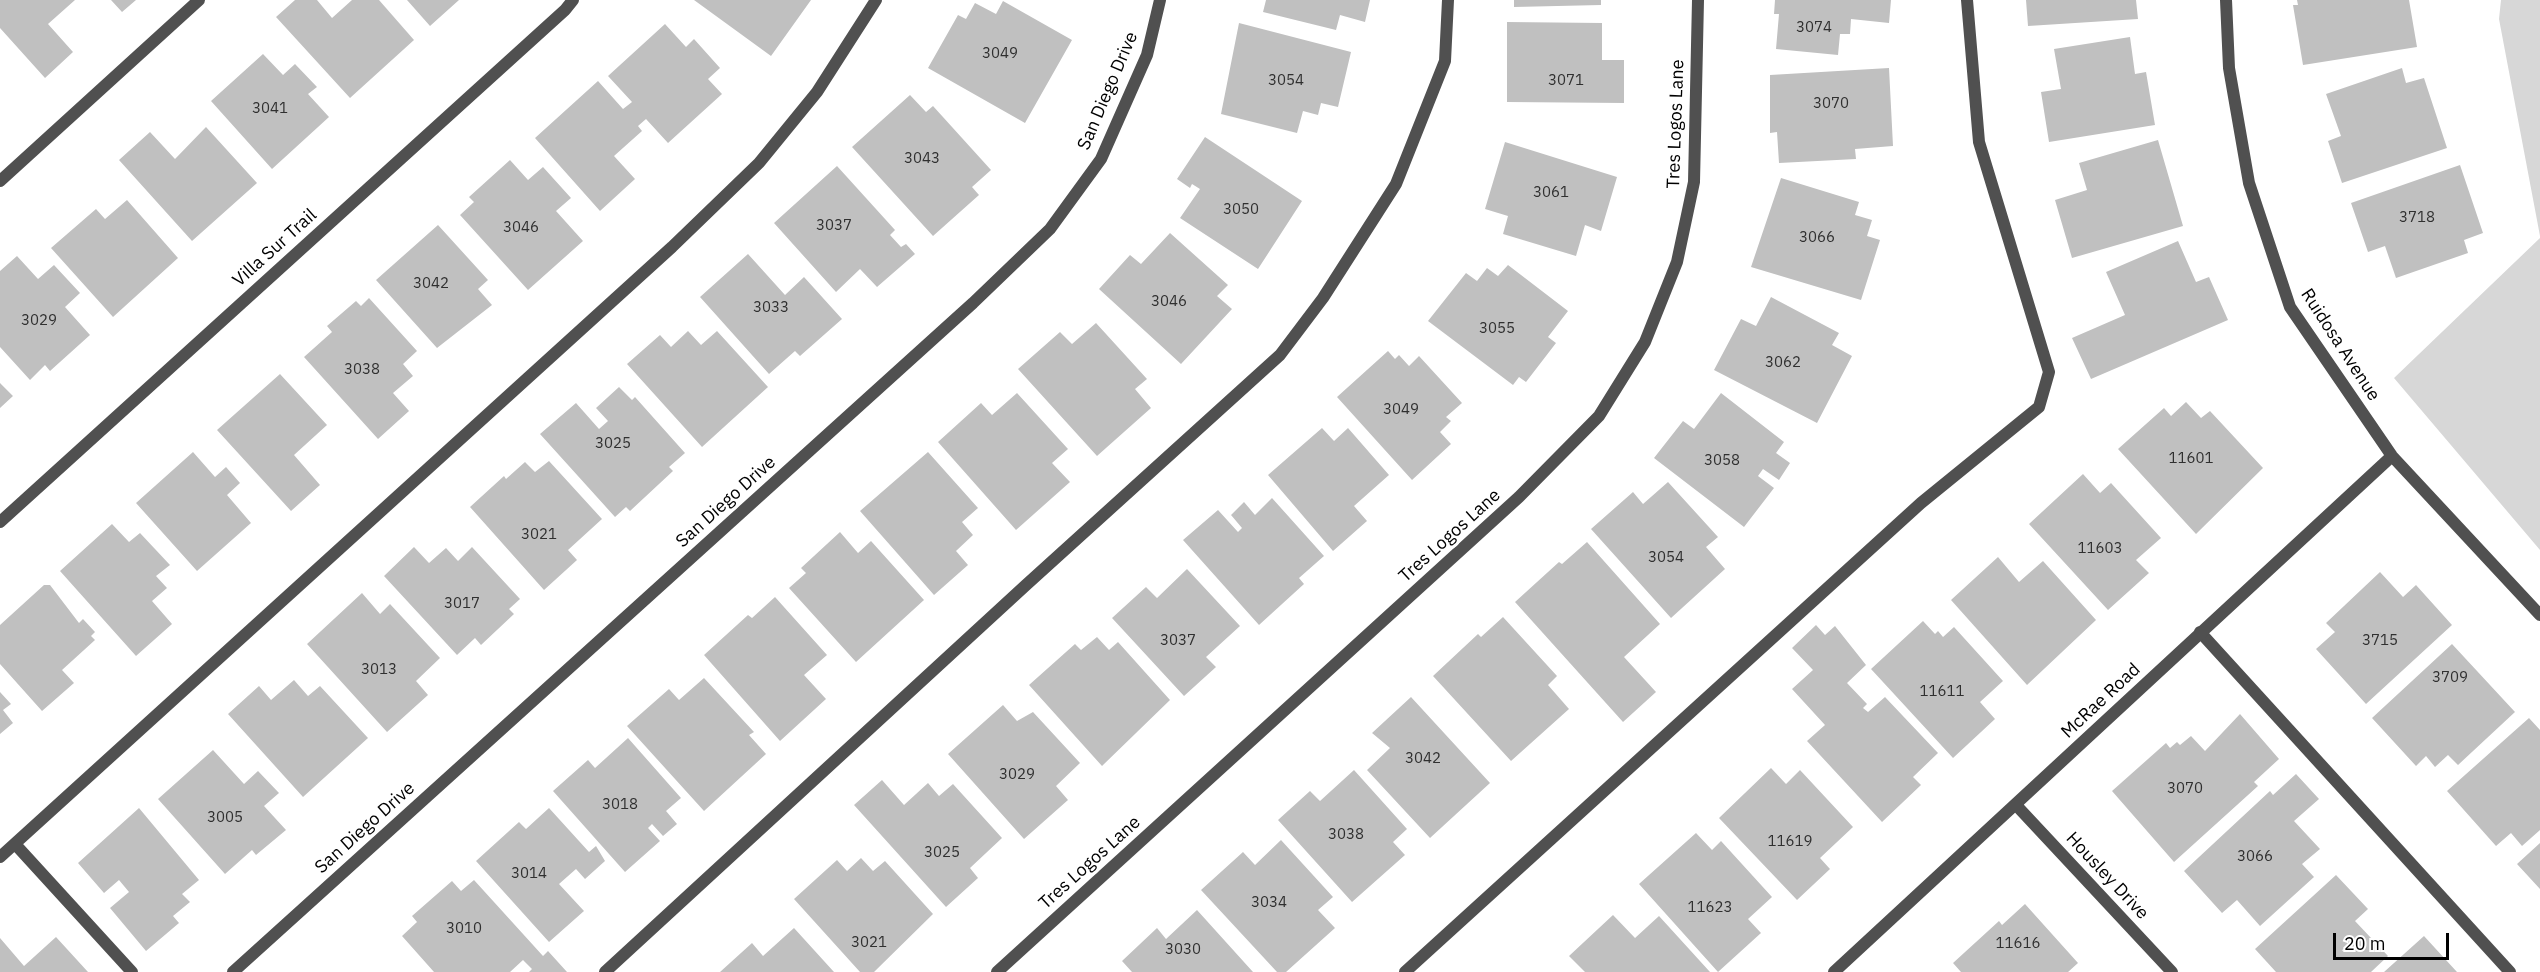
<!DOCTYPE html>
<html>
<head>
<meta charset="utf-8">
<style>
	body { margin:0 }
	#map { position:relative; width:2540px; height:972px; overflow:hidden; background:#fff; font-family:"IBM Plex Sans",sans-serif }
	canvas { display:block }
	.scale { position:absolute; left:2333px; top:933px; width:116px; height:27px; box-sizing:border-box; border:3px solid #000; border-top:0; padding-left:8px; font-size:18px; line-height:21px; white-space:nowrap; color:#000; -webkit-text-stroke:4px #fff; paint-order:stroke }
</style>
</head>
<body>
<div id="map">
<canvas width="2540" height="972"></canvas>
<div class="scale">20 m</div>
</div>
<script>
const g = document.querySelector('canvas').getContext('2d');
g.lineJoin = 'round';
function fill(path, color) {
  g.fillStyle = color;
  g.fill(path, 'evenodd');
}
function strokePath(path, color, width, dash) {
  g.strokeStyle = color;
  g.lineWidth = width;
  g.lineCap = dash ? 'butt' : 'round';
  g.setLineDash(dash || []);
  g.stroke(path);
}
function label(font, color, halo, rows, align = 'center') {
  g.font = font + ' "IBM Plex Sans",sans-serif';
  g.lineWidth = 6;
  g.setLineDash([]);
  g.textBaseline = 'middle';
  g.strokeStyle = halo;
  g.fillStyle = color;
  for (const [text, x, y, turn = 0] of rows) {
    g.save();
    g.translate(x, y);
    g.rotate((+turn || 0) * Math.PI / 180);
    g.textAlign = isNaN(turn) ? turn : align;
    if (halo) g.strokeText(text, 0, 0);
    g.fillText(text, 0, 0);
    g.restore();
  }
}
fill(new Path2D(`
	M2501,0H2540V236L2499,19Z
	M2540,238V550L2394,378Z`), '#d7d7d7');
fill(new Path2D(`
	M0,0H75L48,24L73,52L45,78L0,28Z
	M111,0H136L122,12Z
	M295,0H317L332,18L352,0H379L414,40L350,98L276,17Z
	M407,0H459L430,26Z
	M694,0H811L771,56Z
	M1266,0H1370L1365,22L1340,15L1336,30L1263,12Z
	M1514,0H1601V5L1514,7Z
	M1775,0H1891L1889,23L1851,19L1850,34H1840L1838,55L1776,49L1779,14H1774Z
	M2026,0H2136L2138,19L2028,26Z
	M2297,0H2409L2417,47L2303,65L2293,5H2298Z
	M1003,1L1072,40L1025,123L928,68L958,15L966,19L975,3L996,14Z
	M1507,22L1602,23V60H1624V103L1507,102Z
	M1239,23L1351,52L1338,107L1321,103L1318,115L1303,111L1297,133L1221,114Z
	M665,24L686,47L694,39L720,68L708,79L722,94L668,143L646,119L638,126L642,131L614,156L635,179L600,211L535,138L598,81L623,109L632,102L608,76Z
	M2130,37L2135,74L2146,72L2155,125L2049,142L2041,92L2061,89L2054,49Z
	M263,54L283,75L295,64L317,87L308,94L329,117L272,169L211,101Z
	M1889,68L1893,146L1855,149L1856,159L1779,163L1777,132L1770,133V75Z
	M2402,68L2406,83L2424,78L2447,148L2342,183L2328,141L2341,136L2326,94Z
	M910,95L926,112L933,106L991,170L972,187L979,195L933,236L852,147Z
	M206,127L257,183L192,241L119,160L150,132L175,159Z
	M1205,137L1302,201L1258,269L1180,218L1200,189L1192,184L1190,188L1177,179Z
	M2158,140L2183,226L2072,258L2055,200L2087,190L2079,163Z
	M1505,142L1617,177L1601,231L1585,225L1576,256L1503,234L1508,216L1485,209Z
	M510,160L528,180L543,167L571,198L556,211L583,241L528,290L460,215L474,202L469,197Z
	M2460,165L2483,233L2464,240L2468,253L2396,278L2385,246L2368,252L2351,203Z
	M837,166L895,230L890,235L901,247L906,244L915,254L877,287L860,269L836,292L774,223Z
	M1781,178L1859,202L1855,215L1872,220L1867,236L1880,240L1861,300L1751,267Z
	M127,200L178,258L113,317L51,248L96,209L105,219Z
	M438,225L488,280L478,289L492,305L437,348L376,280Z
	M1170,233L1228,285L1217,296L1232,309L1181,364L1099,289L1130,255L1141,264Z
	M2178,241L2196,282L2209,277L2228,320L2091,379L2072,338L2125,315L2106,272Z
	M748,254L785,295L804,277L842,319L800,356L795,351L769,374L700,297Z
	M17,256L38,279L54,265L80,293L65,307L90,335L50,371L45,365L30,380L0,347V271Z
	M1508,265L1568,311L1548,337L1556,343L1526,382L1519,377L1513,385L1428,321L1466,273L1477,281L1487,268L1498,276Z
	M1771,297L1839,333L1832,345L1852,356L1817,423L1714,370L1741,319L1756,326Z
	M369,298L417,351L403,364L413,376L393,393L409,411L378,439L304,357L332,332L327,326L356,301L361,306Z
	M1096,323L1147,379L1135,389L1151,408L1097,456L1018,369L1060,332L1072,344Z
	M688,331L701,345L717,331L768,387L702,447L627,364L660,335L671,347Z
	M1388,351L1395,359L1399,355L1409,366L1419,356L1462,403L1446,417L1451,421L1440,432L1451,444L1412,480L1337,397Z
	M280,374L327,425L294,455L320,485L291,511L217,430Z
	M0,383L13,396L0,408Z
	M619,387L632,400L635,397L685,453L669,467L673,471L630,511L626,507L615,517L540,434L576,403L599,429L608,421L596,408Z
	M1017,393L1068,449L1052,463L1070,482L1016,530L938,442L981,403L992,415Z
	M1721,393L1784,442L1776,453L1790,463L1779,480L1763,469L1758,476L1774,488L1744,527L1654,458L1683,421L1694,429Z
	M2186,402L2201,418L2210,411L2263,468L2196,534L2118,449L2164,408L2171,416Z
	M1322,428L1334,441L1348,428L1389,475L1354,506L1367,521L1333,551L1268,475Z
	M193,452L215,477L226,467L240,483L227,495L251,523L197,571L136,503Z
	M928,452L978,508L962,522L973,535L956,551L968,565L934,595L860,511Z
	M549,461L602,519L568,550L577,560L544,590L470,507L504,476L506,479L525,462L535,472Z
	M2083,474L2100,493L2111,483L2161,538L2136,560L2149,573L2108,610L2029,524Z
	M1668,482L1718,537L1706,547L1725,569L1671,618L1591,529L1633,492L1643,504Z
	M1272,498L1324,556L1299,578L1304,584L1259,625L1183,540L1218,510L1238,532L1242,528L1231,515L1244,502L1255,515Z
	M112,524L129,542L140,533L170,565L156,576L167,588L152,601L172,624L136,656L60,571Z
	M840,532L858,553L871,541L924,600L856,662L789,588L806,573L801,568Z
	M1587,542L1660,624L1624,657L1656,692L1623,722L1515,602L1559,562L1562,564Z
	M414,547L429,563L446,548L458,561L472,547L520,599L509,609L514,614L481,645L475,638L457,655L384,576Z
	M1998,557L2019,582L2043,561L2096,620L2027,685L1951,600Z
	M1187,569L1240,626L1206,657L1216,667L1184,696L1112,618L1146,587L1157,598Z
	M2380,572L2403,597L2416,585L2452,625L2366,704L2316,649L2335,632L2326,623Z
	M44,585H50L79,623L83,619L95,632L91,636L95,640L62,670L74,683L42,711L0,664V625Z
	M362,593L380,614L390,604L440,658L416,681L428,695L387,732L307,644Z
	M775,597L827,655L804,675L826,699L780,741L704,655L748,615L752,618Z
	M1503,617L1557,676L1548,685L1569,709L1511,761L1433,676L1478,634L1481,637Z
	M1923,621L1935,634L1938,631L1943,637L1954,627L2003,681L1980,702L1995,719L1953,758L1871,669Z
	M1816,625L1825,635L1835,626L1866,665L1847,683L1867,704L1863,708L1868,712L1885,697L1938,753L1913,777L1921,785L1882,822L1807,741L1825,725L1792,689L1813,670L1792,648Z
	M1097,637L1109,650L1118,642L1170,700L1102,766L1029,685L1075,644L1081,650Z
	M2452,644L2515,712L2458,765L2448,755L2435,767L2426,756L2416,766L2372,718Z
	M704,678L754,732L749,735L766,754L704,811L627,726L669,689L679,700Z
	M294,680L308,696L320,686L368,738L303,797L228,714L259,686L271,700Z
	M0,692L11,704L3,710L13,723L0,734Z
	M1411,697L1490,783L1430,838L1367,770L1390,748L1372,733Z
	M1003,705L1017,721L1033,712L1080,763L1056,786L1068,800L1024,839L948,754Z
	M2240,714L2279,759L2254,782L2258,786L2174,862L2112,791L2166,743L2170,748L2177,742L2180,745L2191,736L2205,751Z
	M2529,718L2540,730V830L2522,846L2511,833L2496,846L2447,791Z
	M628,738L681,798L666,811L677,824L663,836L652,824L648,828L660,841L625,872L553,791L588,760L595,768Z
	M213,750L244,784L258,771L279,793L264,806L286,830L256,855L252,850L225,874L158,799Z
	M1771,768L1786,784L1800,770L1853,827L1820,858L1830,869L1797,900L1719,818Z
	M1354,770L1407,829L1393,842L1405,855L1352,902L1278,820L1310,791L1320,801Z
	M2296,774L2319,799L2294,821L2320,849L2302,864L2314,877L2260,926L2237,900L2222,913L2184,871L2270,791L2273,795Z
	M882,780L904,805L928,783L939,796L953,784L1002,838L970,868L978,878L946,907L854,805Z
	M139,808L199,880L182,894L190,902L173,916L179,923L146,951L110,908L129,892L119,880L104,893L78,863Z
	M549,808L589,852L596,846L605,861L585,879L576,869L559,884L584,911L549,942L476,861L519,822L526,829Z
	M1696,833L1712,850L1721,841L1772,897L1748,919L1761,933L1718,972L1639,884Z
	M1281,840L1333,897L1318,910L1335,928L1286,972H1277L1201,890L1243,852L1255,865Z
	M2540,843V889L2517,864Z
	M861,858L873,871L885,861L933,914L874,972H860L794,899L837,860L847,871Z
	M2336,875L2368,909L2355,921L2388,956L2371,972H2276L2255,949Z
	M474,880L543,956L548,951L567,972H529L532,969L523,960L510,972H434L402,936L417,922L412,916L452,881L461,891Z
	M2025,904L2078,963L2068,972H1961L1953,963L1999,921L2002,925Z
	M1197,910L1253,972H1132L1122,961L1157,928L1166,939Z
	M1613,915L1635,938L1659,916L1710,972H1585L1569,956Z
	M794,928L834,972H720L752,943L763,956Z
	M2424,936L2457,972H2384Z
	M56,937L88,972H0V938L24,966Z`), '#c0c0c0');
strokePath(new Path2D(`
	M0,181L199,0
	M2200,632L2510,972
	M15,844L132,972
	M0,857L672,247L759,163L817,92L876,0
	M605,972L1026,585L1280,355L1323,298L1396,184L1445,61L1448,0
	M1405,972L1921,503L2039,407L2049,372L1979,142L1967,0`), '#505050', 12);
strokePath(new Path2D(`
	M2226,0L2229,68L2249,183L2290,307L2392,456L2540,615
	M0,522L565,10L573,0
	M2016,805L2172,972
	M233,972L973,303L1050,229L1101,159L1147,55L1160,0
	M997,972L1519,497L1599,416L1645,342L1677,262L1694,182L1698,0
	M1834,972L2392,456`), '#505050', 12);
label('15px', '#303030', null, [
	["3074",1814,28],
	["3049",1000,54],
	["3054",1286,81],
	["3071",1566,81],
	["3070",1831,104],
	["3041",270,109],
	["3043",922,159],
	["3061",1551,193],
	["3050",1241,210],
	["3718",2417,218],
	["3037",834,226],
	["3046",521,228],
	["3066",1817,238],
	["3042",431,284],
	["3046",1169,302],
	["3033",771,308],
	["3029",39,321],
	["3055",1497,329],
	["3062",1783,363],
	["3038",362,370],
	["3049",1401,410],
	["3025",613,444],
	["11601",2191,459],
	["3058",1722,461],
	["3021",539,535],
	["11603",2100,549],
	["3054",1666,558],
	["3017",462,604],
	["3037",1178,641],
	["3715",2380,641],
	["3013",379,670],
	["3709",2450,678],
	["11611",1942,692],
	["3042",1423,759],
	["3029",1017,775],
	["3070",2185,789],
	["3018",620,805],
	["3005",225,818],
	["3038",1346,835],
	["11619",1790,842],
	["3025",942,853],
	["3066",2255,857],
	["3014",529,874],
	["3034",1269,903],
	["11623",1710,908],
	["3010",464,929],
	["3021",869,943],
	["11616",2018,944],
	["3030",1183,950]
]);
label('18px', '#000', '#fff', [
	["San Diego Drive",1108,91,-67],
	["Tres Logos Lane",1676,124,-88],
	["Villa Sur Trail",275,248,-42],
	["Ruidosa Avenue",2340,345,57],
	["San Diego Drive",726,502,-42],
	["Tres Logos Lane",1450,536,-42],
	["McRae Road",2101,701,-43],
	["San Diego Drive",365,828,-42],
	["Tres Logos Lane",1090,863,-42],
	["Housley Drive",2107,876,47]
]);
</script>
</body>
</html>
